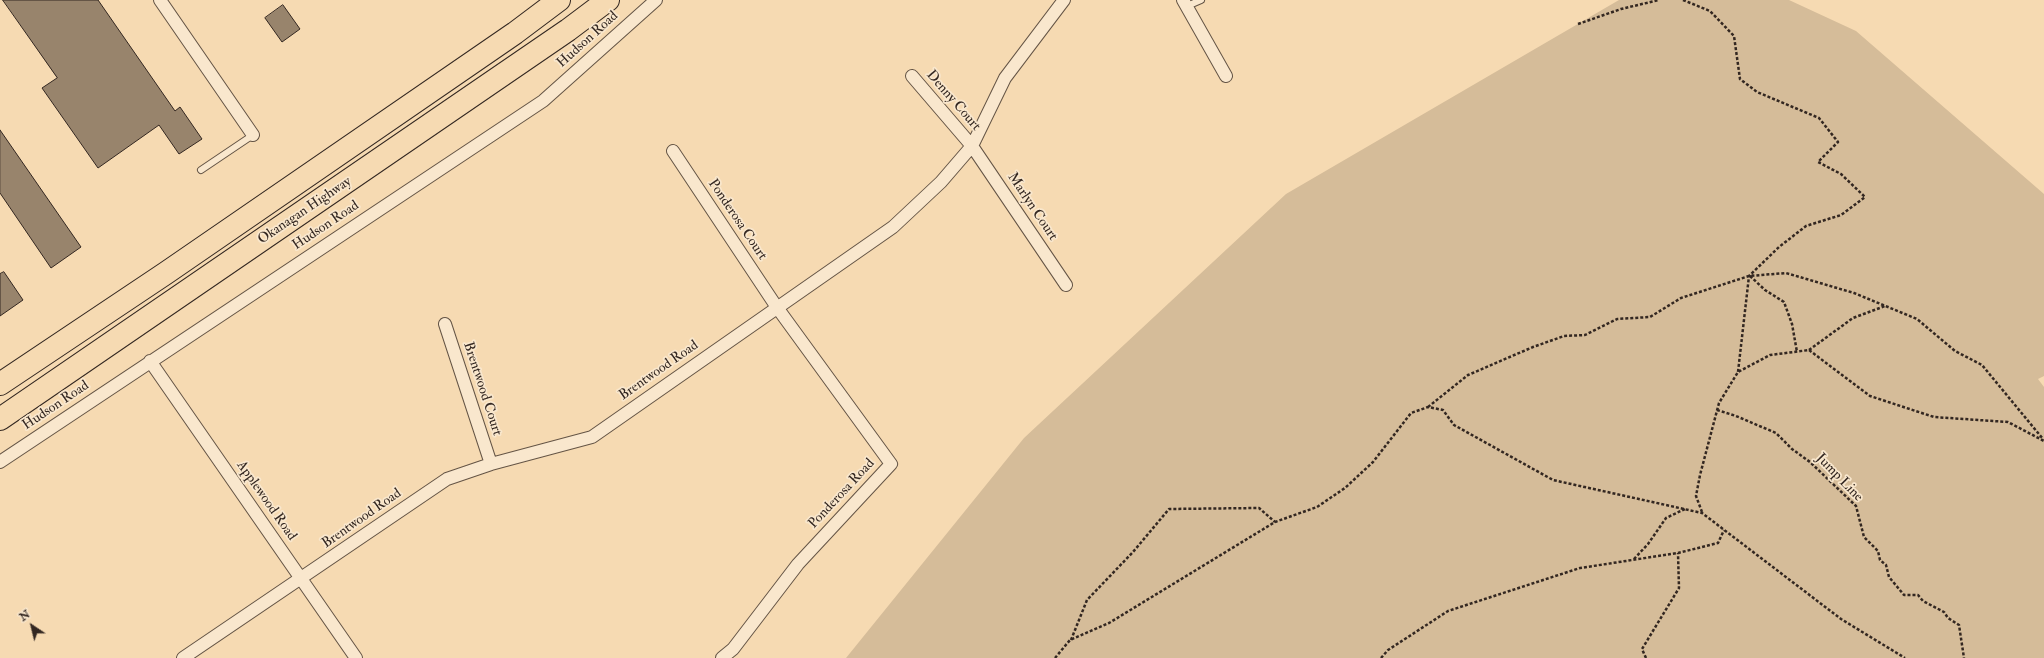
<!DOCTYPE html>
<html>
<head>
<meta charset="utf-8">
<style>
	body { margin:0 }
	#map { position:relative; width:2044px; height:658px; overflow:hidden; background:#f6dab2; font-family:"IM FELL Double Pica",serif }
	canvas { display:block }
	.north { position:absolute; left:12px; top:606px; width:40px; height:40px; -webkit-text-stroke:3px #f9e7cd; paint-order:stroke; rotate:325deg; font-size:11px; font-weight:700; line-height:16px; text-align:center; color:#332721 }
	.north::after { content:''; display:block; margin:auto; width:14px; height:18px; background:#332721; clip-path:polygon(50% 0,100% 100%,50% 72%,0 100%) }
</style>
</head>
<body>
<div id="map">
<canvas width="2044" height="658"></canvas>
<div class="north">N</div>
</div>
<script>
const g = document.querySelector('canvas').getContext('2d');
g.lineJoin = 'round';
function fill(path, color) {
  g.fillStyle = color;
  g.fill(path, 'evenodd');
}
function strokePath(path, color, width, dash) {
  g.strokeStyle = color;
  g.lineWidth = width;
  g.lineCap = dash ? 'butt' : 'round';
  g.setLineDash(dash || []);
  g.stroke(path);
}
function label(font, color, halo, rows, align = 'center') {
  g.font = font + ' "IM FELL Double Pica",serif';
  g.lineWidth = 3.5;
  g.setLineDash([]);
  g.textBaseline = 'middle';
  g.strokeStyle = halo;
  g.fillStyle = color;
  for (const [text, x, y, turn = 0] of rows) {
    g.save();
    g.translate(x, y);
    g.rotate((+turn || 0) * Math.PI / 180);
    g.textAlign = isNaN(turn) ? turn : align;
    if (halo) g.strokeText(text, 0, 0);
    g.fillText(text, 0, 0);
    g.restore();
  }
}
fill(new Path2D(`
	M1619,0H1789L1856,31L2044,194V376L2038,379L2044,387V658H846L1024,438L1286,194Z`), '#d5bc99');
const building = new Path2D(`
	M3,0H98L175,111L180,107L202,139L179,154L159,125L98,168L42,88L57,78Z
	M283,5L300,29L282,42L265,18Z
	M0,130L81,247L51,268L0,193Z
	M4,272L23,300L0,316V274Z`);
fill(building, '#98846c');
strokePath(building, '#332721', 1);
const lane = new Path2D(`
	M1187,6L1201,0
	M201,170L253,135`);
const street = new Path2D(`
	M160,0L253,135
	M1183,0L1226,76
	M912,76L972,146L1066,285
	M673,151L776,306L891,464L798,564L733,649L722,658
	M445,324L491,464
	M150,361L356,658
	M0,462L543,101L656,0
	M183,658L447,479L491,464L592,437L893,227L941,182L972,146L1005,78L1064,0`);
const highway = new Path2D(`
	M0,384L166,273L515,33L559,0
	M0,419L568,30L608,0`);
strokePath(lane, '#645445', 8);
strokePath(street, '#645445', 14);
strokePath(highway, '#332721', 24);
strokePath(new Path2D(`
	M1683,0L1710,11L1734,36L1740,79L1757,92L1819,118L1838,142L1818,162L1841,174L1865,197L1841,215L1806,226L1779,247L1749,276L1738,372
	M1578,24L1621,9L1659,0
	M1750,276L1765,290L1784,302L1792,324L1797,352
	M1809,350L1853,318L1885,306
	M1428,407L1468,375L1533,347L1564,336L1585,335L1617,319L1650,317L1681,298L1749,276L1786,273L1854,293L1917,319L1955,351L1982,365L2043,439
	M1717,410L1736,416L1776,433L1792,449L1810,462L1856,506L1864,537L1878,551L1880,560L1886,565L1889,577L1904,595H1918L1923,601L1944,612L1948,618L1959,625L1964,658
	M1702,512L1696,496L1700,475L1719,403L1738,372L1770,355L1809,350L1870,396L1934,417L2008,422L2044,441
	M1634,559L1648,544L1666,518L1685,509
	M1071,640L1087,600L1133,552L1169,509L1259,508L1275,522
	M1055,658L1070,640L1109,623L1275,522L1317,507L1345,488L1373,462L1411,413L1428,407L1443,410L1454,425L1553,480L1702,513L1841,619L1905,658
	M1381,658L1388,650L1448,611L1580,568L1678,553L1718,543L1724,530
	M1646,658L1642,649L1679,588L1678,553`), '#332721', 2.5, [3, 2]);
strokePath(lane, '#f9e7cd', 6);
strokePath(street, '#f9e7cd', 12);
strokePath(highway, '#f6dab2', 22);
label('14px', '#332721', '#f9e7cd', [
	["Hudson Road",588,40,-42],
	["Denny Court",953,101,49],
	["Marlyn Court",1032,207,56],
	["Okanagan Highway",305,211,-34],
	["Ponderosa Court",737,220,56],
	["Hudson Road",326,226,-34],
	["Brentwood Road",659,371,-35],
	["Brentwood Court",482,389,72],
	["Hudson Road",56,406,-34],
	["Jump Line",1839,478,46],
	["Ponderosa Road",842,494,-47],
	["Applewood Road",266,501,55],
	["Brentwood Road",362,519,-35]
]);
</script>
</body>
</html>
